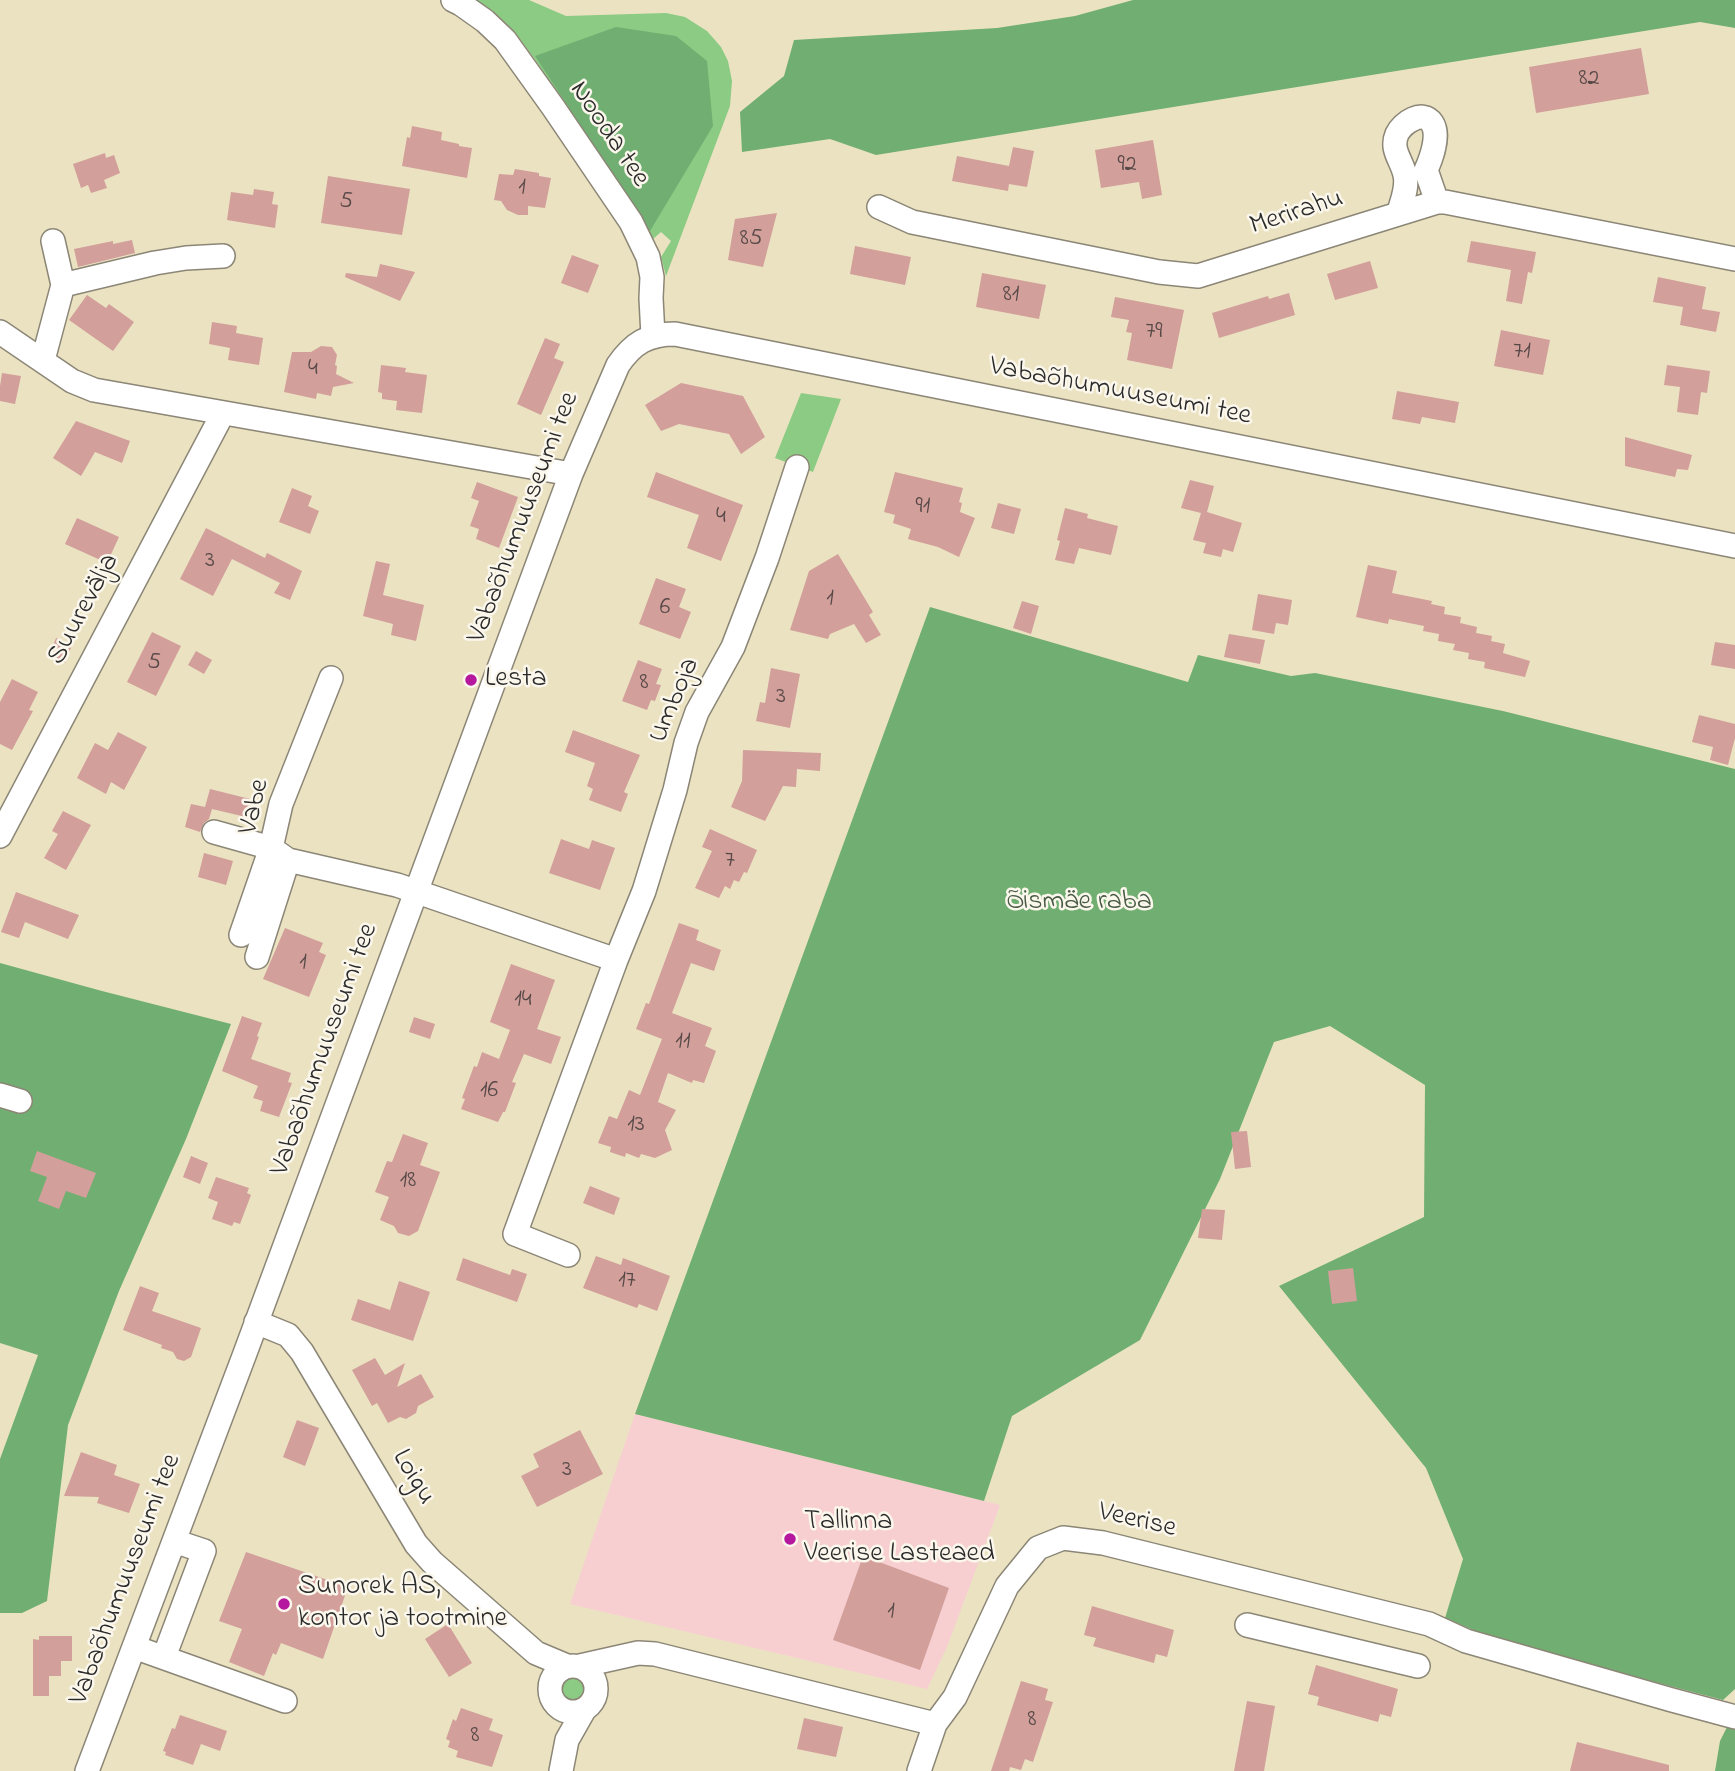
<!DOCTYPE html>
<html>
<head>
<meta charset="utf-8">
<style>
	body { margin:0 }
	canvas { display:block; background:#ebe2c2 }
</style>
</head>
<body>
<canvas width="1735" height="1771"></canvas>
<script>
const g = document.querySelector('canvas').getContext('2d');
g.lineJoin = 'round';
function fill(path, color) {
  g.fillStyle = color;
  g.fill(path, 'evenodd');
}
function strokePath(path, color, width, dash) {
  g.strokeStyle = color;
  g.lineWidth = width;
  g.lineCap = dash ? 'butt' : 'round';
  g.setLineDash(dash || []);
  g.stroke(path);
}
function label(font, color, halo, rows, align = 'center') {
  g.font = font + ' "Indie Flower",sans-serif';
  g.lineWidth = 5;
  g.setLineDash([]);
  g.textBaseline = 'middle';
  g.strokeStyle = halo;
  g.fillStyle = color;
  for (const [text, x, y, turn = 0] of rows) {
    g.save();
    g.translate(x, y);
    g.rotate((+turn || 0) * Math.PI / 180);
    g.textAlign = isNaN(turn) ? turn : align;
    if (halo) g.strokeText(text, 0, 0);
    g.fillText(text, 0, 0);
    g.restore();
  }
}
fill(new Path2D(`
	M635,1414L1000,1505L947,1647L927,1689L570,1604Z`), '#f7cfd1');
fill(new Path2D(`
	M475,0H529L566,16L666,13L685,17L707,31L721,47L728,61L732,81L730,106L666,276L661,257L671,241L661,232L653,239L536,61L514,31L494,12Z
	M801,393L841,399L813,472L775,458Z
	M561 1687a13 13 0 1 1 26 0a13 13 0 1 1-26 0Z`), '#8bcb83');
fill(new Path2D(`
	M1133,0H1735V28L1700,22L876,155L830,139L742,152L740,112L784,76L794,40L997,28L1075,16Z
	M616,27L676,36L707,61L713,126L650,231L535,56Z
	M930,607L1188,682L1198,655L1291,676L1315,673L1503,711L1735,769V1689L1723,1700L1499,1641L1445,1618L1463,1559L1426,1468L1279,1286L1424,1217L1425,1085L1330,1026L1274,1042L1220,1179L1140,1340L1012,1416L984,1501L635,1414Z
	M0,963L102,991L231,1024L186,1139L119,1291L68,1425L47,1601L22,1613H0V1459L38,1355L0,1343Z
	M1727,1727L1735,1730V1771H1715L1720,1741Z`), '#70af71');
fill(new Path2D(`
	M1641,48L1649,94L1536,113L1529,67Z
	M412,126L442,132L441,140L459,144V146L472,148L467,178L402,166L407,137L410,138Z
	M1153,140L1162,195L1142,199L1139,182L1101,188L1095,150Z
	M1013,147L1034,151L1027,187L1009,184L1008,191L952,181L957,156L1009,166Z
	M105,153L106,158L114,155L120,173L104,180L107,188L91,193L88,185L81,188L73,164Z
	M515,169L539,173V176L551,178L545,208L528,206V215H518L507,210L501,201L494,200L499,174L513,175Z
	M328,176L410,189L402,235L321,223Z
	M254,189L274,192L272,204L278,205L275,228L227,220L231,192L253,195Z
	M777,213L763,267L728,260L735,219Z
	M132,240L135,253L78,267L74,249L113,241V244Z
	M1471,241L1536,252L1532,273L1528,272L1522,304L1506,301L1511,270L1467,262Z
	M855,246L911,257L905,285L850,274Z
	M572,255L599,265L588,293L561,283Z
	M1370,261L1378,288L1335,300L1327,274Z
	M380,264L415,272L400,301L345,277L346,273L377,277Z
	M982,273L1046,285L1039,319L976,307Z
	M1658,277L1706,287L1702,309L1720,312L1716,332L1680,325L1683,307L1653,302Z
	M1289,293L1295,315L1219,338L1212,313L1268,296L1269,299Z
	M87,295L106,308L109,304L134,322L113,351L69,320Z
	M1115,297L1184,310L1172,369L1127,360L1132,333L1126,332L1129,320L1111,317Z
	M212,322L237,326L236,333L263,338L259,365L228,360L230,348L209,344Z
	M1501,330L1550,340L1543,375L1494,366Z
	M545,338L560,344L554,358L564,362L541,415L517,404Z
	M321,346L332,347L337,355L335,365L337,366L336,374L354,383L333,387L331,396L317,393L316,399L284,392L292,352H311Z
	M381,365L406,368L405,372L427,375L422,413L396,410L397,401L382,399V393L378,392Z
	M1667,365L1710,371L1707,393L1701,392L1698,415L1677,412L1680,387L1664,385Z
	M2,373L21,376L15,404L0,401V386Z
	M681,383L743,396L765,437L741,454L729,434L679,424L661,431L645,405Z
	M1397,391L1459,402L1455,423L1422,417L1420,424L1392,419Z
	M76,421L130,441L122,463L95,452L81,476L53,458Z
	M1625,437L1692,455L1688,470L1677,469L1675,477L1625,466Z
	M656,472L743,505L721,561L687,548L699,515L647,497Z
	M895,472L963,488L959,502L962,503L960,512L975,518L959,557L938,547L908,539L911,529L893,523L895,515L884,512Z
	M1190,480L1214,486L1207,512L1242,523L1233,552L1223,549L1221,557L1203,553L1206,543L1193,540L1201,513L1181,508Z
	M477,482L518,497L499,548L476,539L479,529L470,526L479,501L471,498Z
	M292,488L312,496L308,506L319,511L310,534L279,522Z
	M998,503L1021,509L1014,534L991,528Z
	M1065,508L1088,514L1087,518L1118,526L1111,555L1079,548L1074,564L1055,560L1060,541L1057,540Z
	M77,518L119,537L107,563L65,544Z
	M206,528L265,558L267,553L302,571L290,600L274,593L280,583L232,559L213,596L180,579Z
	M838,554L873,612L869,615L881,635L866,643L854,624L830,634L828,639L790,630L809,571Z
	M376,561L390,564L383,595L424,605L416,641L391,635L393,624L363,616Z
	M1368,565L1397,571L1392,593L1432,601L1431,604L1445,607L1444,614L1461,617L1460,623L1477,627L1476,633L1492,636L1491,641L1505,644L1503,653L1530,661L1525,677L1484,668L1485,662L1468,659L1469,653L1453,650L1455,644L1438,641L1439,634L1423,631L1424,626L1389,619L1388,624L1356,617Z
	M656,578L686,589L679,607L691,612L680,639L639,624Z
	M1258,594L1292,600L1288,625L1276,623L1274,634L1252,630Z
	M1022,601L1039,606L1031,634L1013,628Z
	M152,632L181,646L156,696L127,682Z
	M1229,634L1265,640L1260,664L1224,657Z
	M56,638L72,645L65,663L49,656Z
	M1715,642L1735,645V669L1711,665Z
	M196,651L212,660L204,674L188,665Z
	M638,660L662,669L656,684L661,685L655,701L651,700L647,710L622,701Z
	M771,668L800,674L790,728L756,721L760,702L765,703Z
	M12,679L38,692L29,710L33,711L12,750L0,744V702Z
	M1699,715L1735,724V738L1728,765L1710,760L1713,747L1692,742Z
	M573,730L640,755L624,792L628,794L621,812L589,800L593,789L587,786L595,763L565,752Z
	M118,732L147,747L124,790L111,782L106,794L77,778L95,743L108,750Z
	M743,750L821,753L820,771L797,769L796,787L783,786L765,821L731,807L742,781Z
	M210,789L250,799L246,817L212,809L209,819L204,823L200,832L185,827L191,804L205,807Z
	M63,811L91,825L66,870L44,858L58,834L52,831Z
	M710,829L757,850L747,873L744,872L739,882L734,880L730,889L725,886L719,898L695,888L712,851L702,847Z
	M561,839L589,849L592,840L615,848L600,890L549,873Z
	M204,853L233,861L226,885L198,877Z
	M16,892L79,915L68,939L25,922L19,938L1,932Z
	M679,923L699,930L696,940L721,950L714,971L691,963L672,1013L712,1028L705,1046L716,1051L704,1083L693,1080L692,1083L668,1073L658,1102L676,1110L665,1130L672,1150L655,1158L641,1154L639,1158L626,1153L625,1157L610,1152L611,1147L598,1143L609,1116L617,1119L629,1090L640,1095L662,1039L636,1029L646,1003L649,1004Z
	M285,928L323,943L319,952L326,955L309,997L263,979Z
	M511,964L555,980L537,1029L561,1037L551,1064L524,1054L512,1082L516,1083L505,1112H503L498,1122L461,1109L465,1099L462,1098L474,1066L477,1067L482,1052L499,1059L510,1030L490,1022Z
	M242,1016L262,1023L257,1036L259,1037L251,1059L291,1073L288,1082L292,1083L279,1117L260,1111L263,1101L253,1098L258,1086L222,1071Z
	M414,1017L435,1024L430,1039L409,1032Z
	M1247,1131L1251,1167L1235,1169L1231,1132Z
	M403,1134L428,1143L420,1165L440,1172L418,1231L409,1236L398,1233L394,1226L380,1220L389,1197L375,1192L387,1161L392,1162Z
	M37,1151L96,1173L86,1198L66,1191L59,1209L38,1201L47,1177L30,1171Z
	M191,1156L208,1163L200,1184L183,1177Z
	M216,1177L249,1188L247,1193L251,1195L240,1224L234,1222L232,1226L212,1219L218,1202L208,1198Z
	M590,1186L620,1198L614,1215L583,1203Z
	M1202,1209L1225,1210L1222,1240L1198,1238Z
	M596,1256L621,1265L623,1258L670,1276L657,1311L639,1304L637,1308L583,1288Z
	M463,1258L510,1275L512,1269L527,1274L517,1302L456,1280Z
	M1353,1268L1357,1301L1332,1304L1328,1271Z
	M399,1281L430,1292L413,1341L351,1320L358,1299L390,1310Z
	M140,1286L159,1293L152,1311L201,1328L191,1357L184,1361L177,1359L173,1352L161,1348L162,1345L123,1330Z
	M375,1358L385,1375L405,1363L397,1387L421,1374L434,1397L418,1406L416,1413L406,1419L400,1417L388,1423L377,1403L372,1406L352,1370Z
	M297,1420L319,1428L305,1466L283,1457Z
	M580,1430L603,1474L537,1507L521,1476L539,1467L533,1454Z
	M81,1452L117,1465L114,1475L140,1484L129,1513L97,1503L99,1497L64,1496Z
	M246,1552L348,1587L323,1659L281,1643L276,1655L273,1653L264,1676L229,1662L242,1629L219,1621Z
	M863,1556L949,1588L920,1670L833,1640Z
	M1092,1606L1174,1630L1167,1657L1156,1654L1154,1663L1093,1646L1096,1638L1084,1635Z
	M448,1624L472,1663L449,1677L425,1639Z
	M39,1636H72V1661H61V1676H49V1696H33V1639L39,1640Z
	M1316,1665L1398,1689L1391,1717L1380,1714L1378,1722L1317,1705L1319,1697L1308,1694Z
	M1021,1681L1048,1689L1045,1700L1053,1702L1033,1762L1025,1759L1021,1770L1010,1767L1009,1771H991Z
	M1247,1701L1275,1706L1264,1771H1234Z
	M461,1708L493,1719L489,1730L503,1735L492,1767L456,1757L458,1751L448,1747L450,1741L446,1739L453,1719L456,1721Z
	M180,1715L227,1731L220,1751L201,1744L193,1765L165,1755L166,1752L163,1751L172,1728L175,1729Z
	M804,1718L843,1727L836,1757L797,1749Z
	M1577,1742L1669,1765V1771H1570Z`), '#d29f9a');
const minor = new Path2D(`
	M453,0L461,4L485,21L505,40L553,107L631,222L648,257L652,277L651,298L653,336
	M879,207L912,222L1159,272L1198,276L1437,202H1445L1735,259
	M1399,212C1402,200 1408,188 1405,175C1402,160 1390,150 1397,134C1402,123 1423,109 1432,123C1440,135 1431,159 1426,170L1437,202
	M63,285L155,263L186,258L223,256
	M0,332L72,381L94,390L571,474
	M43,360L63,285L53,241
	M331,678L281,804L271,848L288,860L397,885L616,960
	M214,832L271,848L241,935
	M0,836L223,413
	M257,957L288,860
	M0,1095L20,1101
	M568,1255L515,1234L616,960L644,891L675,790L686,743L697,712L733,647L767,558L797,467
	M256,1322L288,1335L302,1352L416,1544L432,1562L536,1653L567,1666
	M1247,1625L1418,1666
	M134,1647L285,1701
	M164,1657L204,1551L174,1541
	M550 1689a23 23 0 1 1 46 0a23 23 0 1 1-46 0Z
	M580,1666L638,1653L655,1654L935,1724L955,1697L1007,1586L1038,1548L1063,1538L1103,1543L1429,1624L1466,1641L1672,1700L1735,1717
	M87,1771L244,1356L571,474L618,365C633,343 648,334 675,334L1735,546
	M561,1771L567,1740L584,1710
	M919,1771L935,1724`);
strokePath(minor, '#8b8676', 26);
strokePath(minor, '#fff', 23);
for (const [x, y, r, color] of [
	[471,680,7,"#b5179e"],
	[790,1539,7,"#b5179e"],
	[284,1604,7,"#b5179e"]
]) {
  const dot = new Path2D();
  dot.arc(x, y, r, 0, 2 * Math.PI);
  g.fillStyle = color;
  g.fill(dot);
  strokePath(dot, '#fbf7ec', 2.5);
}
label('24px', '#554847', null, [
	["82",1589,80],
	["92",1127,166],
	["1",522,189],
	["5",346,203],
	["85",751,240],
	["81",1011,296],
	["79",1154,333],
	["71",1522,353],
	["4",313,370],
	["91",923,508],
	["4",721,518],
	["3",210,562],
	["1",830,600],
	["6",665,609],
	["5",154,664],
	["8",644,684],
	["3",781,698],
	["7",730,862],
	["1",303,964],
	["14",523,1001],
	["11",683,1043],
	["16",489,1092],
	["13",636,1126],
	["18",408,1182],
	["17",627,1282],
	["3",567,1471],
	["1",891,1613],
	["8",1032,1721],
	["8",475,1737]
]);
label('28px', '#2b2b2b', '#fbf7ec', [
	["Nooda tee",608,135,56],
	["Merirahu",1297,214,-18],
	["Vabaõhumuuseumi tee",1120,393,11],
	["Vabaõhumuuseumi tee",525,518,-69],
	["Suurevälja",85,610,-62],
	["Umboja",676,701,-67],
	["Vabe",256,807,-77],
	["Vabaõhumuuseumi tee",326,1050,-70],
	["Loigu",412,1478,59],
	["Veerise",1137,1522,13],
	["Vabaõhumuuseumi tee",127,1580,-69]
]);
label('28px', '#2b2b2b', '#fbf7ec', [
	["Lesta",485,680],
	["Tallinna",804,1523],
	["Veerise Lasteaed",804,1555],
	["Sunorek AS,",298,1588],
	["kontor ja tootmine",298,1620]
], 'left');
label('28px', '#485b45', '#fbf7ec', [
	["Õismäe raba",1079,903]
]);
</script>
</body>
</html>
